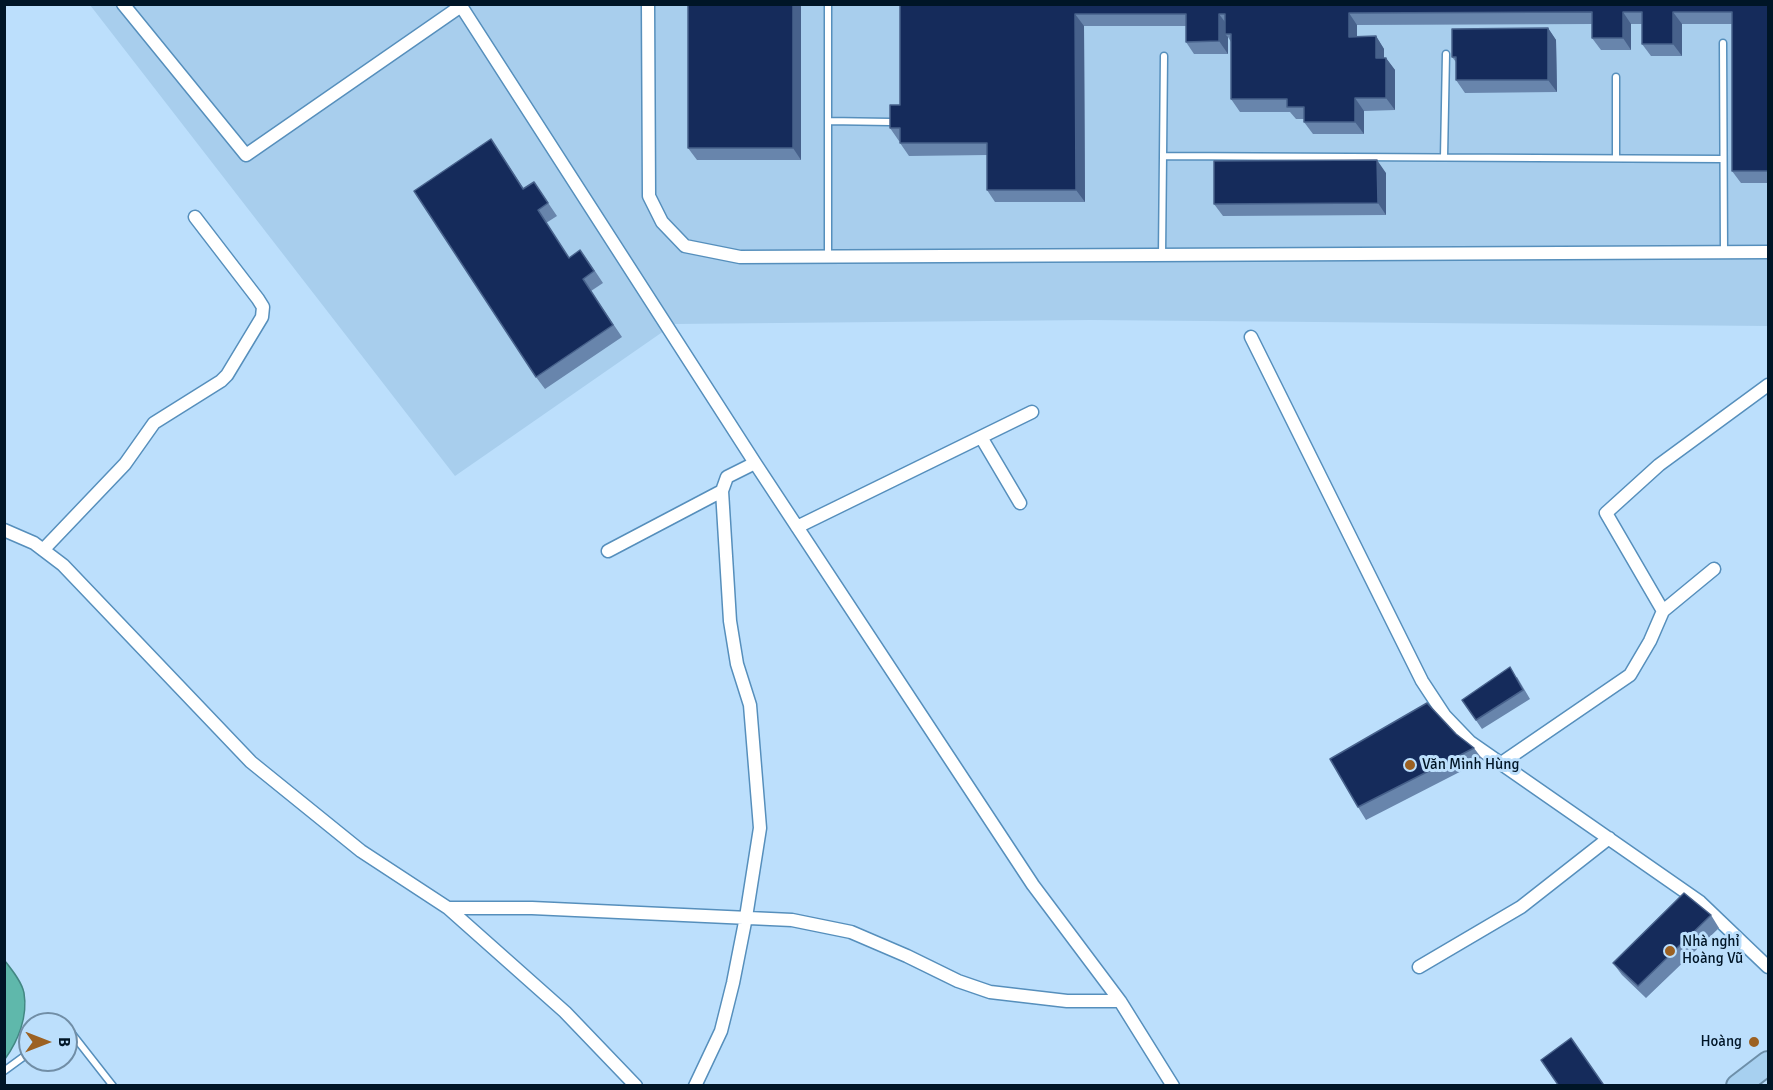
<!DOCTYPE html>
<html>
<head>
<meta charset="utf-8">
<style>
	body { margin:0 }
	#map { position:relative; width:1773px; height:1090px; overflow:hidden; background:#bcdffc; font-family:Signika,sans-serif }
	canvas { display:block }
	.frame { position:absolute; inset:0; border:6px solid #001526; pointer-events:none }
	.north { position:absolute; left:18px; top:1012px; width:60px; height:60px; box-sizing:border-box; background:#bcdffc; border:2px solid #718ea6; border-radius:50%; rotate:90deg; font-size:16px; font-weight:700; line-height:24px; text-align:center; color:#001526 }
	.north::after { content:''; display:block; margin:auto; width:21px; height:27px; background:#9c6122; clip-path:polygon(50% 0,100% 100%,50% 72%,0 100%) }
</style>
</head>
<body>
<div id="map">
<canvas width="1773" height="1090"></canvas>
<div class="frame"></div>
<div class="north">B</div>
</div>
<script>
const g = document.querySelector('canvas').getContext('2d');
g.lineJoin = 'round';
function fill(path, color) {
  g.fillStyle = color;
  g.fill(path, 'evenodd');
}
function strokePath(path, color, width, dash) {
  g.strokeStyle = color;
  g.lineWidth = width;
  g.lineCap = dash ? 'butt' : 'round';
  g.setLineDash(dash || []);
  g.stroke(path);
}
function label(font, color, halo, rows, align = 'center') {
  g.font = font + ' Signika,sans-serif';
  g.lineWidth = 6;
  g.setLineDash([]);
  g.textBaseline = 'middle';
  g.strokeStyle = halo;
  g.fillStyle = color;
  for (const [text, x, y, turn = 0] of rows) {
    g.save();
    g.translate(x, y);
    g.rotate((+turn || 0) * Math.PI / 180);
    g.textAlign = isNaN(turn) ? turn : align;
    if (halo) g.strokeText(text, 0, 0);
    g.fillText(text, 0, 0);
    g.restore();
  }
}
fill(new Path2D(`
	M90,5H1768V326L1091,320L674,324L455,476Z`), '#a8ceed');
const water = new Path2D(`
	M5,961C12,970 22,982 24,993C28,1017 18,1041 5,1059Z`);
fill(water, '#5fb8ab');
strokePath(water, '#428783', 1.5);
const lane = new Path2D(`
	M828,4V256
	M1723,43L1724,253
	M1616,77V157
	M828,121L890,122
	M1163,156L1722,159
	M1444,157L1446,54
	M1162,255L1164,56
	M66,1026L113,1086
	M4,1071L30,1052`);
const street = new Path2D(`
	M123,4L246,155L461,6L755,463L1033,885L1120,1001L1173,1086
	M648,4L649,196L662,222L685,246L740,257L1768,252
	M1251,337L1422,681L1445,716L1470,742L1700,902L1768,967
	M981,437L1020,503
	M797,527L1032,412
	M4,530L34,543L63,565L251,762L361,851L448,908H532L792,920L851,932L907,956L958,981L990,992L1067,1001H1120
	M43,550L125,464L154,423L221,381L227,375L262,317L263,307L258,299L195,217
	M608,551L722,491
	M1663,611L1606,513L1659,465L1768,385
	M1500,764L1630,675L1650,641L1663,611L1714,569
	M448,908L565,1012L636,1086
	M1419,967L1521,907L1609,838
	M695,1086L721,1031L733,983L746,917L760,828L750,705L737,664L730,621L722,491L727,477L755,463`);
const highway = new Path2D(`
	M1738,1086L1768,1063`);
strokePath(lane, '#568fbc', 9);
strokePath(street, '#568fbc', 15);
strokePath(highway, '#6d8fa9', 26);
strokePath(lane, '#fff', 6);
strokePath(street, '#fff', 12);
strokePath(highway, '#a7d0f0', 22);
fill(new Path2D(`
	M801,4V160H697L688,148Z
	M900,4H1768V183H1741L1732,171V24H1682V56H1651L1642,44V24H1631V50H1601L1592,38V24L1357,25V37L1376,36L1384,49V58H1386L1395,70V110L1364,111V134H1313L1304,122V119H1296L1290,112H1240L1231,99V42L1228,37V54H1194L1186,42V26H1084L1085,202H995L987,190V155L909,156L900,143V141H899L890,128L900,105Z
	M1548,28L1556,40L1557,92L1465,93L1456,80V62L1452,57Z
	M491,139L524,189L534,182L557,216L546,223L569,258L580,250L589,262L603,283L591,291L622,337L545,389L536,377Z
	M1386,173V215L1223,216L1214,204Z
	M1517,677L1530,699L1482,729L1462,700Z
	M1456,734L1474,748L1483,760L1366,820L1358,807Z
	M1711,915L1719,928L1646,998L1622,975L1613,963Z`), '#6885ac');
fill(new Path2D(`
	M793,4H801V160L793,148Z
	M1623,12L1631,24V50L1623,38Z
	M1673,12L1682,24V56L1673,44Z
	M1349,13L1357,25V49L1349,37Z
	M1075,14L1084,26L1085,202L1076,190Z
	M1219,14L1228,26L1225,34L1228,37V54L1219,41Z
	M1548,28L1556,40L1557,92L1548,80Z
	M1376,36L1384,49V70L1376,58Z
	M1386,58L1395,70V110L1386,98Z
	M1355,98L1364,111V134L1355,122Z
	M1377,160L1386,173V215L1378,203Z`), '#47618b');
const building = new Path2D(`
	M688,4H793V148H688Z
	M900,4H1768V171H1732V12H1673V44H1642V12H1623V38H1592V12L1349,13V37L1376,36V58H1386V98H1355V122H1304V107H1287V99H1231V34H1225V14H1219V41L1186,42V14H1075L1076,190H987V143H900V128H890V105H900Z
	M1548,28V80H1456V57H1452V29Z
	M491,139L523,189L534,182L548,203L538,210L569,258L580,250L594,271L583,279L613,325L536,377L414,191Z
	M1377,160L1378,203L1214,204V161Z
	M1510,667L1523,690L1476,720L1462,700Z
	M1427,703L1456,734L1474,748L1358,807L1330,759Z
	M1684,893L1711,915L1638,986L1613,963Z
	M1571,1038L1603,1084L1601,1086H1559L1541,1060Z`);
fill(building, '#152b5b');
strokePath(building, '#47618b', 1.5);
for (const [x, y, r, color] of [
	[1410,765,6,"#9c6122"],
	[1670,951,6,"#9c6122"],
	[1754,1042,6,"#9c6122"]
]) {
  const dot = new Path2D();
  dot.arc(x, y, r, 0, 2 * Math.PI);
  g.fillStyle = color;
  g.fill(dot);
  strokePath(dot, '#bcdffc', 2);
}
label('15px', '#001526', '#bcdffc', [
	["Văn Minh Hùng",1422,765],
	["Nhà nghỉ",1682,942],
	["Hoàng Vũ",1682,959],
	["Hoàng",1742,1042,"right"]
], 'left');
</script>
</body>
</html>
